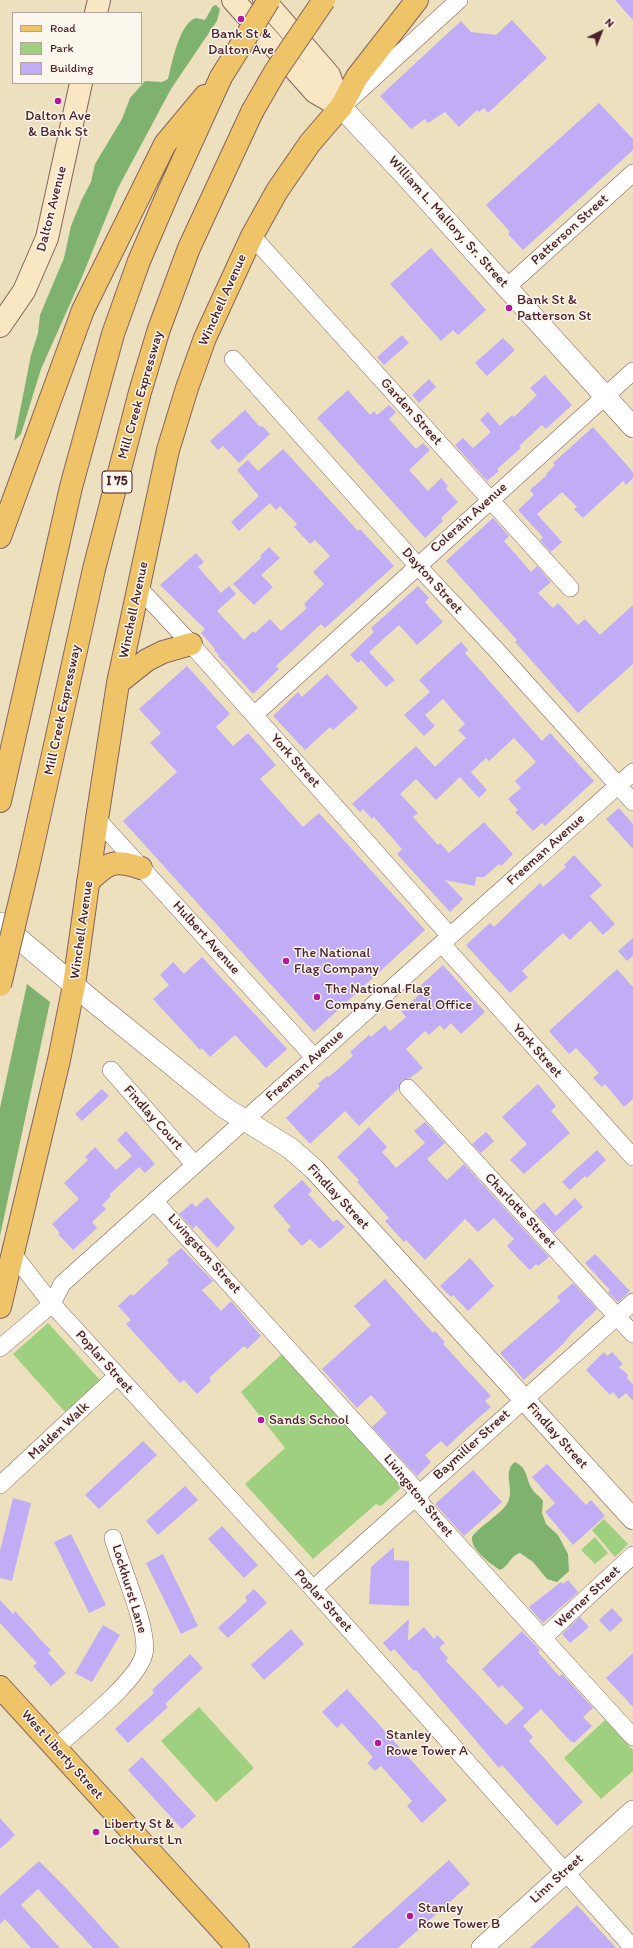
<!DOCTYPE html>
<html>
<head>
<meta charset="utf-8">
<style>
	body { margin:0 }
	#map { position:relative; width:633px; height:1948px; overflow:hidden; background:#ede0be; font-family:Itim,sans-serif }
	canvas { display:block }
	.legend { position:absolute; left:12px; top:12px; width:130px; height:72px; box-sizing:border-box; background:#fbf7ec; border:1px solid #b4a19f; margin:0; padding:5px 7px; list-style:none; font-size:12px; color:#4a1f2b }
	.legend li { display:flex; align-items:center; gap:8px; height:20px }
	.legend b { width:20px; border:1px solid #b4a19f }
	.north { position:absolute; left:581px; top:12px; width:40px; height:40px; -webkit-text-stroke:3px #fbf7ec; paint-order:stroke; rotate:43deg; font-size:11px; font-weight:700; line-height:16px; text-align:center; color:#4a1f2b }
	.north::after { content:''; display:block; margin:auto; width:14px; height:18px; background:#4a1f2b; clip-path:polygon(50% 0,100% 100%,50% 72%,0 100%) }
</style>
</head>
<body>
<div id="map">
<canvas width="633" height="1948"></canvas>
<ul class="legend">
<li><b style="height:5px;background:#efc469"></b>Road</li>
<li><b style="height:11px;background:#9ed07f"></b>Park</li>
<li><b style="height:11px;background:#c0adf5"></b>Building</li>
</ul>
<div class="north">N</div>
</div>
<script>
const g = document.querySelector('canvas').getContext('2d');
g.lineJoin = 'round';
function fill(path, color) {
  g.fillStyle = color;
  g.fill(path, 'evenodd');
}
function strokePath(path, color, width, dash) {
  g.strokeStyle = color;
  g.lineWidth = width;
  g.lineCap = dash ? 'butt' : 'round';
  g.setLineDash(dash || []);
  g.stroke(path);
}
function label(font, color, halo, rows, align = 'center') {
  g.font = font + ' Itim,sans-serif';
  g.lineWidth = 3;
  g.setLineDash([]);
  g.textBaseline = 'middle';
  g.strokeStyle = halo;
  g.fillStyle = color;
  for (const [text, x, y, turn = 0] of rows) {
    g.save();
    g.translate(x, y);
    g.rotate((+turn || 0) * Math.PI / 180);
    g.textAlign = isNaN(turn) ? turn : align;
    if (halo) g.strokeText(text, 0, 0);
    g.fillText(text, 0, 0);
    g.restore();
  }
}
fill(new Path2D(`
	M48,1323L100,1380L65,1412L13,1354Z
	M283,1353L402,1487L381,1506L376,1504L313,1559L245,1484L285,1448L241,1392Z
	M604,1519L628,1544L615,1557L592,1530Z
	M595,1537L608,1553L595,1564L581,1550Z
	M199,1707L254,1768L216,1802L161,1741Z
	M605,1720L633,1750V1771L601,1799L564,1758Z`), '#9ed07f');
fill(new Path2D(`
	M216,5L220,9L217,21L171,89L118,188L82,277L41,369L21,434L14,441L31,355L38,333L40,315L64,258L71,226L82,199L91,182L95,164L122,119L130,98L145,81L162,82L168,79C172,64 179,23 196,18L205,20L213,6Z
	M27,984L50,1002L0,1236V1108Z
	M515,1462C529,1469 525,1478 532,1489C535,1494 540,1496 543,1501L542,1513L546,1524L558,1535L568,1554L569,1571L557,1582L547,1579L533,1562L520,1553C511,1555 509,1566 500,1570C491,1564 471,1550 472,1538C473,1531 500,1515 507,1504C516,1490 501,1472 515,1462Z`), '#7eb26e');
fill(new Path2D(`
	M615,0H633V20Z
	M512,20L547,58L488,113L484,108L479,112L477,110L459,127L445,112L428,123L425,119L411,129L380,96L461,21L471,32L496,35Z
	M599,103L633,139V150L523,250L508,234L510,232L486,205Z
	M431,248L486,310L458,335L453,330L441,341L390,284Z
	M402,335L409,343L384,365L377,357Z
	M503,338L515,350L487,376L475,363Z
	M545,375L572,405L546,429L542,425L519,446L521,448L497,469L499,471L487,481L455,445L463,438L473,448L491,432L480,420L488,412L500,426L512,415L514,417L537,395L530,388Z
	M429,379L436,387L419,403L412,395Z
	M348,390L370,415L374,411L377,415L389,405L396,412L389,419L416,449L423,443L430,450L409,470L428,491L441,478L448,486L446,489L458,502L441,518L443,521L425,538L317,418Z
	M245,410L260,427L262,426L270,434L239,463L223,446L218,450L210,441Z
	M593,427L633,472V478L626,485L623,481L583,518L574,509L577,507L562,492L537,514L562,542L551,552L540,540L543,537L518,510L534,495L530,490L547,475L546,474L555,465L553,463Z
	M283,449L358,531L360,529L394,566L325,628L321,624L276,666L279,669L253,694L218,656L219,655L214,650L215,649L201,633L205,629L160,585L196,553L204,562L198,567L221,593L229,586L236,594L217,611L244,640L253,631L255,633L270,619L281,631L307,608L304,604L324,584L313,572L330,556L315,540L310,544L294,527L297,524L280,506L276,510L270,503L239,531L231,522L259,496L237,470L248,460L258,471Z
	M493,518L509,536L504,541L531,572L537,566L551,582L538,593L553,608L558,603L578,625L585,619L600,635L633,605V664L578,713L515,642L517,640L446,561Z
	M269,547L280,558L261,575L273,587L254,605L233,584L261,558L260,556Z
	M418,586L429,598L425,602L443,622L417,645L399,625L369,652L395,680L386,687L361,660L358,663L350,655L374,632L371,628Z
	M461,642L468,650L465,653L542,741L550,733L594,781L545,826L542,823L533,831L515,812L518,810L508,799L521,788L515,781L536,762L514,738L489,761L486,758L471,772L487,790L479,798L460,777L436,800L416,779L400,794L418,813L413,817L438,845L440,843L449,853L484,822L513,854L501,866L499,864L484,877H476L475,886L445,880L463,899L450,912L397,854L402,849L374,817L372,819L363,809L360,812L352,804L416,746L435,767L466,738L458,730L465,724L443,699L425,715L435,726L424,736L404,715L430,692L419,680Z
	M187,666L230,714L216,727L233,746L248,733L276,765L260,779L303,827L319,813L425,930L314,1032L123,821L177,772L150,743L161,733L139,709Z
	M327,674L358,708L333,730L330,727L305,750L273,716L298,692L302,697Z
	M619,808L633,824V849L606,819Z
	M574,855L602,885L590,896L615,924L603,935L590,921L570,940L563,933L522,971L528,977L510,993L466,945L490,923L494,927L540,883L543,887L566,867L564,865Z
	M633,938V956L627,961L618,951Z
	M202,957L287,1049L266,1068L235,1035L210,1057L202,1048L200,1050L153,999L169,985L160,975L173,962L184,974Z
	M443,965L485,1012L461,1034L451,1023L444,1030L440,1025L429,1035L425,1031L406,1049L423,1068L410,1078L402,1080L398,1089L359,1126L345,1111L310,1144L286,1118L320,1086L318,1084L327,1076L329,1077L353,1056L350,1052L369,1035L371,1037L385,1025L390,1031L406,1017L401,1011L423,991L419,987Z
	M617,969L633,987V1099L624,1107L605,1084L602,1087L593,1078L599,1073L576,1048L569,1054L549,1031Z
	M538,1084L556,1106L551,1111L570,1133L524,1174L510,1160L527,1144L502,1117Z
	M102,1089L109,1096L82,1121L75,1114Z
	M425,1122L445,1143L427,1159L447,1180L464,1164L549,1257L538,1266L536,1264L530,1270L515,1255L507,1246L514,1239L494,1218L478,1232L465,1219L425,1260L406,1240L404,1242L385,1221L389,1218L357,1182L359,1180L337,1157L369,1127L387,1147L382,1152L396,1168L425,1143L414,1131Z
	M126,1131L155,1164L145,1173L139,1167L109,1195L111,1196L102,1205L106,1209L92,1222L97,1228L73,1250L58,1234L60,1233L52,1224L79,1199L64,1183L88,1160L85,1157L95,1147L116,1170L132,1156L117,1140Z
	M486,1132L494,1141L481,1153L472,1144Z
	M597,1150L606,1160L587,1178L585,1176L570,1190L562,1182Z
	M302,1180L312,1191L308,1194L333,1222L337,1219L345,1227L320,1249L310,1239L302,1246L287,1230L291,1227L273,1206Z
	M207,1197L235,1228L217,1248L196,1225L193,1229L179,1214L192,1203L196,1207Z
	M575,1198L583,1207L554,1233L534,1211L544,1202L556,1216Z
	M181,1248L213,1281L202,1290L221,1311L231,1301L261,1336L247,1349L244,1346L209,1378L211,1381L197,1394L184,1380L180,1383L126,1324L131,1320L118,1306L131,1294L133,1296L169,1263L167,1260Z
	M595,1254L630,1291L618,1302L608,1292L610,1290L585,1263Z
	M470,1258L494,1286L468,1311L453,1295L451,1297L440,1286Z
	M385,1279L433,1333L435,1331L445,1342L443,1344L491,1396L485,1401L491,1407L469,1426L447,1447L441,1441L425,1455L431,1462L417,1476L372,1427L387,1413L371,1395L357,1408L322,1369L371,1325L354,1306Z
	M573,1283L597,1309L571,1334L564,1343L524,1380L500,1353L560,1301L557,1297Z
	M604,1352L607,1356L612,1352L623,1364L619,1367L628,1375L627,1378L633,1385V1401L626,1393L619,1399L613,1392L610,1395L586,1370Z
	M143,1441L157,1455L99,1509L85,1495Z
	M547,1464L586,1505L591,1500L605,1516L573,1545L545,1512L555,1503L532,1477Z
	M473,1470L502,1502L464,1536L435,1504Z
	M185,1486L198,1500L158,1535L146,1521Z
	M13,1498L31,1503L12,1581L0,1578V1551Z
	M222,1526L258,1565L244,1578L208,1539Z
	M71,1534L106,1605L89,1613L54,1542Z
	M394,1547V1560L409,1561V1606L369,1604L371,1567Z
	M163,1554L198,1626L181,1634L146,1563Z
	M568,1580L578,1592L543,1623L529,1607L561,1582L563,1584Z
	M254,1589L267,1603L228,1638L218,1628L247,1601L245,1597Z
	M0,1600L13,1614L15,1611L42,1641L51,1650L48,1653L66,1673L51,1686L33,1666L37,1663L0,1623Z
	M612,1608L623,1620L610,1632L599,1620Z
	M580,1617L589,1627L570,1643L562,1634Z
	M409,1619L408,1641L424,1627L434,1639L437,1635L445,1643L439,1648L448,1658L446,1661L506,1725L524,1708L502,1685L499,1688L482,1669L522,1631L540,1650L538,1652L559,1676L562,1674L593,1708L583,1717L592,1726L574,1743L572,1741L571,1742L541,1709L523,1726L533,1737L529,1741L583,1802L557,1826L502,1765L499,1768L416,1670L414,1671L394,1649L391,1652L383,1643Z
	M103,1625L120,1635L92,1682L75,1673Z
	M291,1629L304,1644L264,1680L251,1665Z
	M633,1653V1707L606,1678Z
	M190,1654L203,1668L165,1704L168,1707L128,1743L115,1729L154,1693L152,1690Z
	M347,1689L447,1800L422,1823L407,1806L412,1801L381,1766L375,1771L367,1763L373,1757L342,1723L337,1728L322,1712Z
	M142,1757L196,1816L182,1829L128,1770Z
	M0,1818L15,1835L0,1849Z
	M449,1860L470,1884L398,1948H351Z
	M39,1861L66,1888L120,1948H93L38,1889L21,1905L60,1948H31L5,1919L0,1924V1896Z
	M577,1905L616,1948H530L574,1908Z`), '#c0adf5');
const minor = new Path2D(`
	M347,102L459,0
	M252,236L570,588
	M507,287L633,173
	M233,359L417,565L499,653L633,802
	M138,587L191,644L450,936
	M254,715L633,371
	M97,819L314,1057
	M442,944L633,1157
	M111,1070L195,1165
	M408,1088L633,1334
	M155,1202L419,1493L421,1504L633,1737
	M13,1254L52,1304L313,1589L633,1948
	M0,1348L52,1304L62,1284L633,772
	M0,1485L117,1376
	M313,1589L633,1302
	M543,1638L633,1555
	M55,1748C77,1728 138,1681 144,1654C150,1632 120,1563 113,1538`);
const tertiary = new Path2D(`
	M341,107L403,173L633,427
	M0,923L94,1002L225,1108L290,1148L314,1169L633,1519
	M482,1948L633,1811`);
const secondary = new Path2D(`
	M233,0L315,92L341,107
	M264,0L329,75L341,107
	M96,13L99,0
	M0,326L24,291L47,238L81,83`);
const primary = new Path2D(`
	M118,683L147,660L163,652L191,644
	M88,882C108,862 114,859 141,868
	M0,1307L59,1060L74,985L97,819L118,683L168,450L187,388L205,338L252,236L277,191L310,143L341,107
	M0,1687L238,1948`);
const motorway = new Path2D(`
	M341,107L357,77L417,0
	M0,537L83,310L165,144L205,96
	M0,801L71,487L113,334L139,261L169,191L221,77
	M28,867L94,569L140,392L159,329L189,248L252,112`);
strokePath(minor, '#83635e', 18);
strokePath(tertiary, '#83635e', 22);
strokePath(secondary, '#83635e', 24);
strokePath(primary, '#83635e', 24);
strokePath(motorway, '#83635e', 24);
strokePath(minor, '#fff', 17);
strokePath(tertiary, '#fff', 21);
strokePath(secondary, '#f9e7c3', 22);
strokePath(primary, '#efc469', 22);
strokePath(motorway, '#efc469', 22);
const motorwayBridge = new Path2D(`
	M221,77L269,0
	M252,112L275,72L324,0
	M0,985L28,867`);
strokePath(motorwayBridge, '#83635e', 24, []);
strokePath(motorwayBridge, '#efc469', 22);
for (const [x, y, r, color] of [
	[241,19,4,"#b5179e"],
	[58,101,4,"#b5179e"],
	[509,308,4,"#b5179e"],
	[286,961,4,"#b5179e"],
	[317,997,4,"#b5179e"],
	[261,1420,4,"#b5179e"],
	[378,1743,4,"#b5179e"],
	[96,1832,4,"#b5179e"],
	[410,1916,4,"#b5179e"]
]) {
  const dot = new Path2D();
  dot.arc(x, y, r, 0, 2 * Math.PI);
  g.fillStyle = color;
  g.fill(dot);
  strokePath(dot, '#fbf7ec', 1.5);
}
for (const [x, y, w] of [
	[117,482,30]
]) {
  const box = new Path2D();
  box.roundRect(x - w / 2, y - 11, w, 22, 3);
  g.fillStyle = '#fbf7ec';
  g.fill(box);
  strokePath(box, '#4a1f2b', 1);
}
label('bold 13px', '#4a1f2b', null, [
	["I 75",117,482]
]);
label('14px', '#4a1f2b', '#fbf7ec', [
	["Bank St &",241,34,"center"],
	["Dalton Ave",241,50,"center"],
	["Dalton Ave",58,116,"center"],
	["& Bank St",58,132,"center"],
	["Bank St &",517,300],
	["Patterson St",517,316],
	["The National",294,953],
	["Flag Company",294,969],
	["The National Flag",325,989],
	["Company General Office",325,1005],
	["Sands School",269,1420],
	["Stanley",386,1735],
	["Rowe Tower A",386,1751],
	["Liberty St &",104,1824],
	["Lockhurst Ln",104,1840],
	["Stanley",418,1908],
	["Rowe Tower B",418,1924]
], 'left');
label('14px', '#4a1f2b', '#fbf7ec', [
	["Dalton Avenue",52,209,-76],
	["William L. Mallory, Sr. Street",448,222,48],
	["Patterson Street",570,230,-42],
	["Winchell Avenue",223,300,-66],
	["Mill Creek Expressway",141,395,-74],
	["Garden Street",411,412,48],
	["Colerain Avenue",469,518,-42],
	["Dayton Street",432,581,48],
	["Winchell Avenue",134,610,-78],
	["Mill Creek Expressway",63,710,-78],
	["York Street",295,761,48],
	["Freeman Avenue",546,850,-42],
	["Winchell Avenue",82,930,-82],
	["Hulbert Avenue",206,938,48],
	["York Street",537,1051,48],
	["Freeman Avenue",305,1066,-42],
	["Findlay Court",153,1118,48],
	["Findlay Street",338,1197,47],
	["Charlotte Street",520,1211,47],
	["Livingston Street",204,1254,48],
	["Poplar Street",104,1362,48],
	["Malden Walk",59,1431,-43],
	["Findlay Street",557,1436,48],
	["Baymiller Street",472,1445,-42],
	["Livingston Street",418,1496,51],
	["Lockhurst Lane",129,1589,73],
	["Werner Street",588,1597,-43],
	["Poplar Street",323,1601,48],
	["West Liberty Street",62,1755,48],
	["Linn Street",557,1879,-42]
]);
</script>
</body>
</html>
